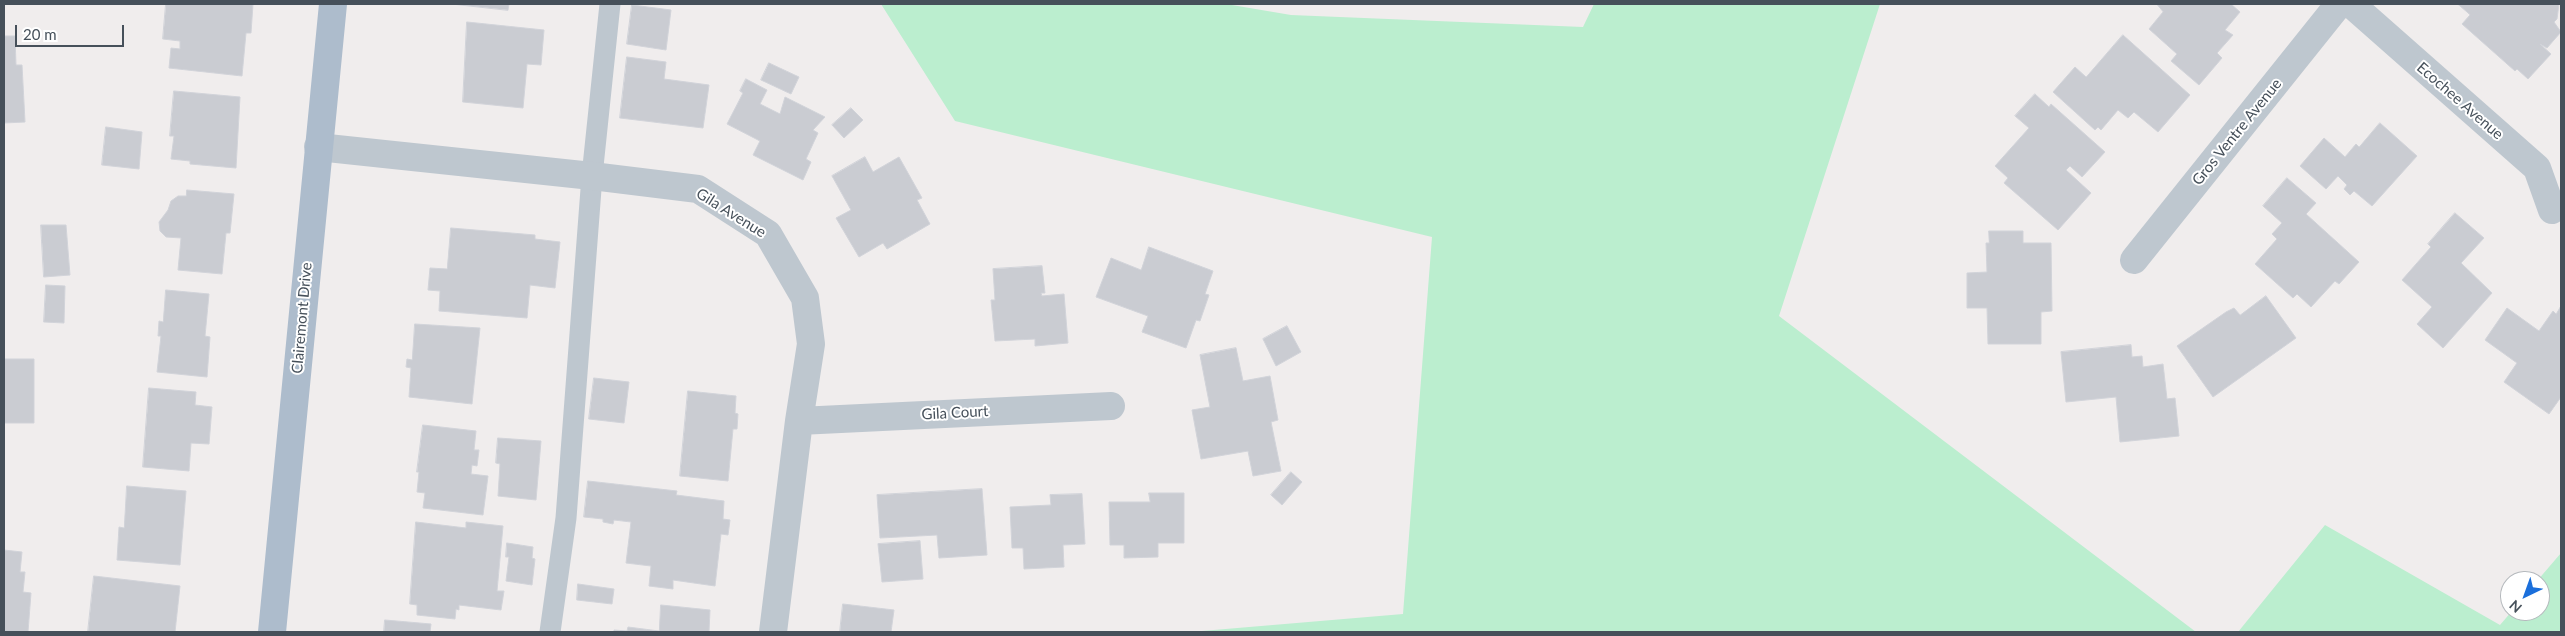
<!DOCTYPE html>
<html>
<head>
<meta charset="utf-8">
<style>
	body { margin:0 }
	#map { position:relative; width:2565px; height:636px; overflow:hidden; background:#f0eded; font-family:Lato,sans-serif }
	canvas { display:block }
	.frame { position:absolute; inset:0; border:5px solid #46505a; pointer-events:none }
	.north { position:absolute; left:2500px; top:571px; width:50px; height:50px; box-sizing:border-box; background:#fff; border:1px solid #b5b9bd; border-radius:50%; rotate:222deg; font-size:14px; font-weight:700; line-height:20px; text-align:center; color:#46505a }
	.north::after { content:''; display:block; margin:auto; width:18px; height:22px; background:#1b6fdb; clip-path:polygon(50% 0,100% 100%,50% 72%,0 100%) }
	.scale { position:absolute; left:15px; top:25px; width:109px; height:22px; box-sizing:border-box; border:2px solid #46505a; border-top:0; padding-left:6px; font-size:15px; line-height:18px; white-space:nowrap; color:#46505a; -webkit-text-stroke:4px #fff; paint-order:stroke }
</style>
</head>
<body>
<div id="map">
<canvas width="2565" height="636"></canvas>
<div class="frame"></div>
<div class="north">N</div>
<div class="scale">20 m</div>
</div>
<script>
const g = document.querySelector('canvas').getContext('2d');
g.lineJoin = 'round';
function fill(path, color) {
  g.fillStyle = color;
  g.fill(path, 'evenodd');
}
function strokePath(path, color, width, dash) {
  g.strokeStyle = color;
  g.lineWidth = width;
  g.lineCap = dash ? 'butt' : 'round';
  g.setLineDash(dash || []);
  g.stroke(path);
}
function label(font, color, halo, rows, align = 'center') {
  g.font = font + ' Lato,sans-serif';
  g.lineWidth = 4;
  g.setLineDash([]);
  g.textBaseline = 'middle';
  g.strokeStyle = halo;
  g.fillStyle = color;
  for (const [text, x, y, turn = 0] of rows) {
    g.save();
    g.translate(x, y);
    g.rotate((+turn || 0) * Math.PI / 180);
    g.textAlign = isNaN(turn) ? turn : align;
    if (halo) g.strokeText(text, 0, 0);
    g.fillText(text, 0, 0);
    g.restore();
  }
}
fill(new Path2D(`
	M881,4H1226L1291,15L1583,27L1594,4H1880L1779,316L2196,632H1190L1403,614L1432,237L955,121Z
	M2325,525L2500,625L2512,611H2540V581H2537L2561,553V632H2238Z`), '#bbeecf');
const building = new Path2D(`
	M166,4H253L251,33H246L242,76L169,68L171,48L180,49V41L163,39Z
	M452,4H509L508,10Z
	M2157,4H2231L2240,12L2225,30L2233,35L2217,53L2222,58L2199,85L2171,61L2177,54L2149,29L2163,12Z
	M2458,4H2559L2557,19L2554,22L2561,32L2547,48L2540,44L2551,54L2528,79L2517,69L2515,71L2462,24L2470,15Z
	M632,5L671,10L666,50L627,44Z
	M467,22L544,30L541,65L527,64L523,108L463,102Z
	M2123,35L2190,95L2158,132L2134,112L2128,118L2118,110L2101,130L2098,127L2095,130L2053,92L2075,67L2086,77Z
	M4,36H15L16,65H22L25,122L4,123Z
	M627,57L666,62L664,79L709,85L703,128L620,118Z
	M769,63L799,77L791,94L761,80Z
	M746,79L767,90L760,104L780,114L785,97L825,117L813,130L818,133L806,159L811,162L803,180L753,155L760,141L727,124L743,93L740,91Z
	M174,91L240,97L236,168L190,164V161L171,159L174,136H170Z
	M2035,94L2049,107L2051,104L2105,152L2082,177L2070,166L2066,170L2091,193L2058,230L2004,183L2008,178L1995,166L2029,128L2015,116Z
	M851,108L863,120L844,138L832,125Z
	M2380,123L2417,156L2372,206L2354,191L2350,195L2344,189L2347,185L2338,176L2326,189L2300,166L2324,138L2345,157L2356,144L2359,147Z
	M106,127L142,132L139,169L102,165Z
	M865,157L873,172L899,157L922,198L917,200L930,224L887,249L883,243L859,257L836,218L851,210L832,176Z
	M2287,178L2316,203L2306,214L2359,262L2339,284L2335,281L2311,307L2297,294L2293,298L2255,264L2277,239L2272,234L2282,223L2263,206Z
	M187,190L234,194L230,233H226L222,274L178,270L181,238L166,237L160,231L159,222L168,210L171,201L178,196H186Z
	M2455,213L2484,238L2461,263L2492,293L2443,348L2417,324L2432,307L2402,280L2431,247L2428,244Z
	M41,225H66L70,275L44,277Z
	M451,228L535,235V239L560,242L555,288L530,285L527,318L439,311L440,291L428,290L430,268L447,269Z
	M1989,231H2023V243H2051L2052,311L2041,312V344H1988L1987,308H1967V273L1987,272L1986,243H1989Z
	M1149,247L1213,271L1205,294L1209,295L1200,321L1196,320L1186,348L1142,332L1148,316L1096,297L1111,258L1141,270Z
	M1042,266L1045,293H1041L1042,296L1064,294L1068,343L1035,346V339L995,341L991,300H995L993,269Z
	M46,285L65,286L64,323L44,322Z
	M166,290L209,294L205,336L210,337L207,377L157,372L161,336H158L159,321L163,322Z
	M2266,296L2296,338L2213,397L2177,346L2226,312L2234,308L2240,315Z
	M2561,306V397L2549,414L2504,382L2517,363L2485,340L2507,308L2539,331L2553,311L2556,314Z
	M415,324L480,328L472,404L409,397L411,368L406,367L407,359L412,360Z
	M1287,326L1301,352L1276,366L1263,339Z
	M2131,345L2132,357L2142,356L2143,367L2163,364L2167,399L2175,398L2179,436L2120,442L2116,397L2066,402L2061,352Z
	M1236,348L1243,381L1270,376L1278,420L1271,422L1281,471L1253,476L1248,451L1201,459L1192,410L1210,407L1200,355Z
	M4,359H34V423H4Z
	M594,378L629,382L624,423L589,419Z
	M149,388L196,392L195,405L212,407L209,444L191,443L189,471L143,467Z
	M688,391L736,396L735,413L738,414L737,429H733L728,481L680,476Z
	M423,425L476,431L474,450H479L477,466L472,465L471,474L488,476L483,515L423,508L425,493L417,492L419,472H417Z
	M498,438L541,441L536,500L498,496L500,464L496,463Z
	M1291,472L1302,482L1282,505L1271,495Z
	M588,481L677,491L676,495L724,501L723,519L730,520L728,535L721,534L715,586L673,580V589L649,586L651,566L626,563L631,522L614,520L613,524L603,522V519L584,517Z
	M127,486L186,491L180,565L117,560L119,527L124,528Z
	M982,489L987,555L939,558L937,535L880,538L877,495Z
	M1149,493H1184V543H1158V557L1124,558V545H1110L1109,502H1150Z
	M1082,494L1085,544L1063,545L1064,567L1024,569L1023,548H1012L1010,507L1051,505L1050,495Z
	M416,522L466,528V522L503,526L497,591H504L501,610L459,605V610L456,609L455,619L417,615V605L410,604Z
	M920,541L923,579L882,582L878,544Z
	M507,543L533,547L532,558L535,559L532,585L506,581L509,557H506Z
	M4,550L22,552L20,572H25L23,592L31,593L28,632H4Z
	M94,576L180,586L175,632H88Z
	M578,584L614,589L612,604L577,600Z
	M843,604L894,610L891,632H840Z
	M661,605L710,610L709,632H614V630L627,631L628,627L659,631Z
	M385,620L431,624L430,632H384Z`);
fill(building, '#caccd2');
strokePath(building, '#d1d3d9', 1);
strokePath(new Path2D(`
	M550,632L566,518L592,176L610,4`), '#bec7cf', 21);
strokePath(new Path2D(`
	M2351,4L2537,168L2552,210
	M318,147L592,176L698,189L768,234L805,298L811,344L799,421L773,632
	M2134,260L2339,4
	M799,421L1111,406`), '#bec7cf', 28);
strokePath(new Path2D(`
	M272,632L333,4`), '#adbccc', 28);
label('15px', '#46505a', '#fff', [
	["Ecochee Avenue",2460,101,41],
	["Gros Ventre Avenue",2237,132,-51],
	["Gila Avenue",731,213,32],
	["Clairemont Drive",302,318,-85],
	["Gila Court",955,413,-3]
]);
</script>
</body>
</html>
